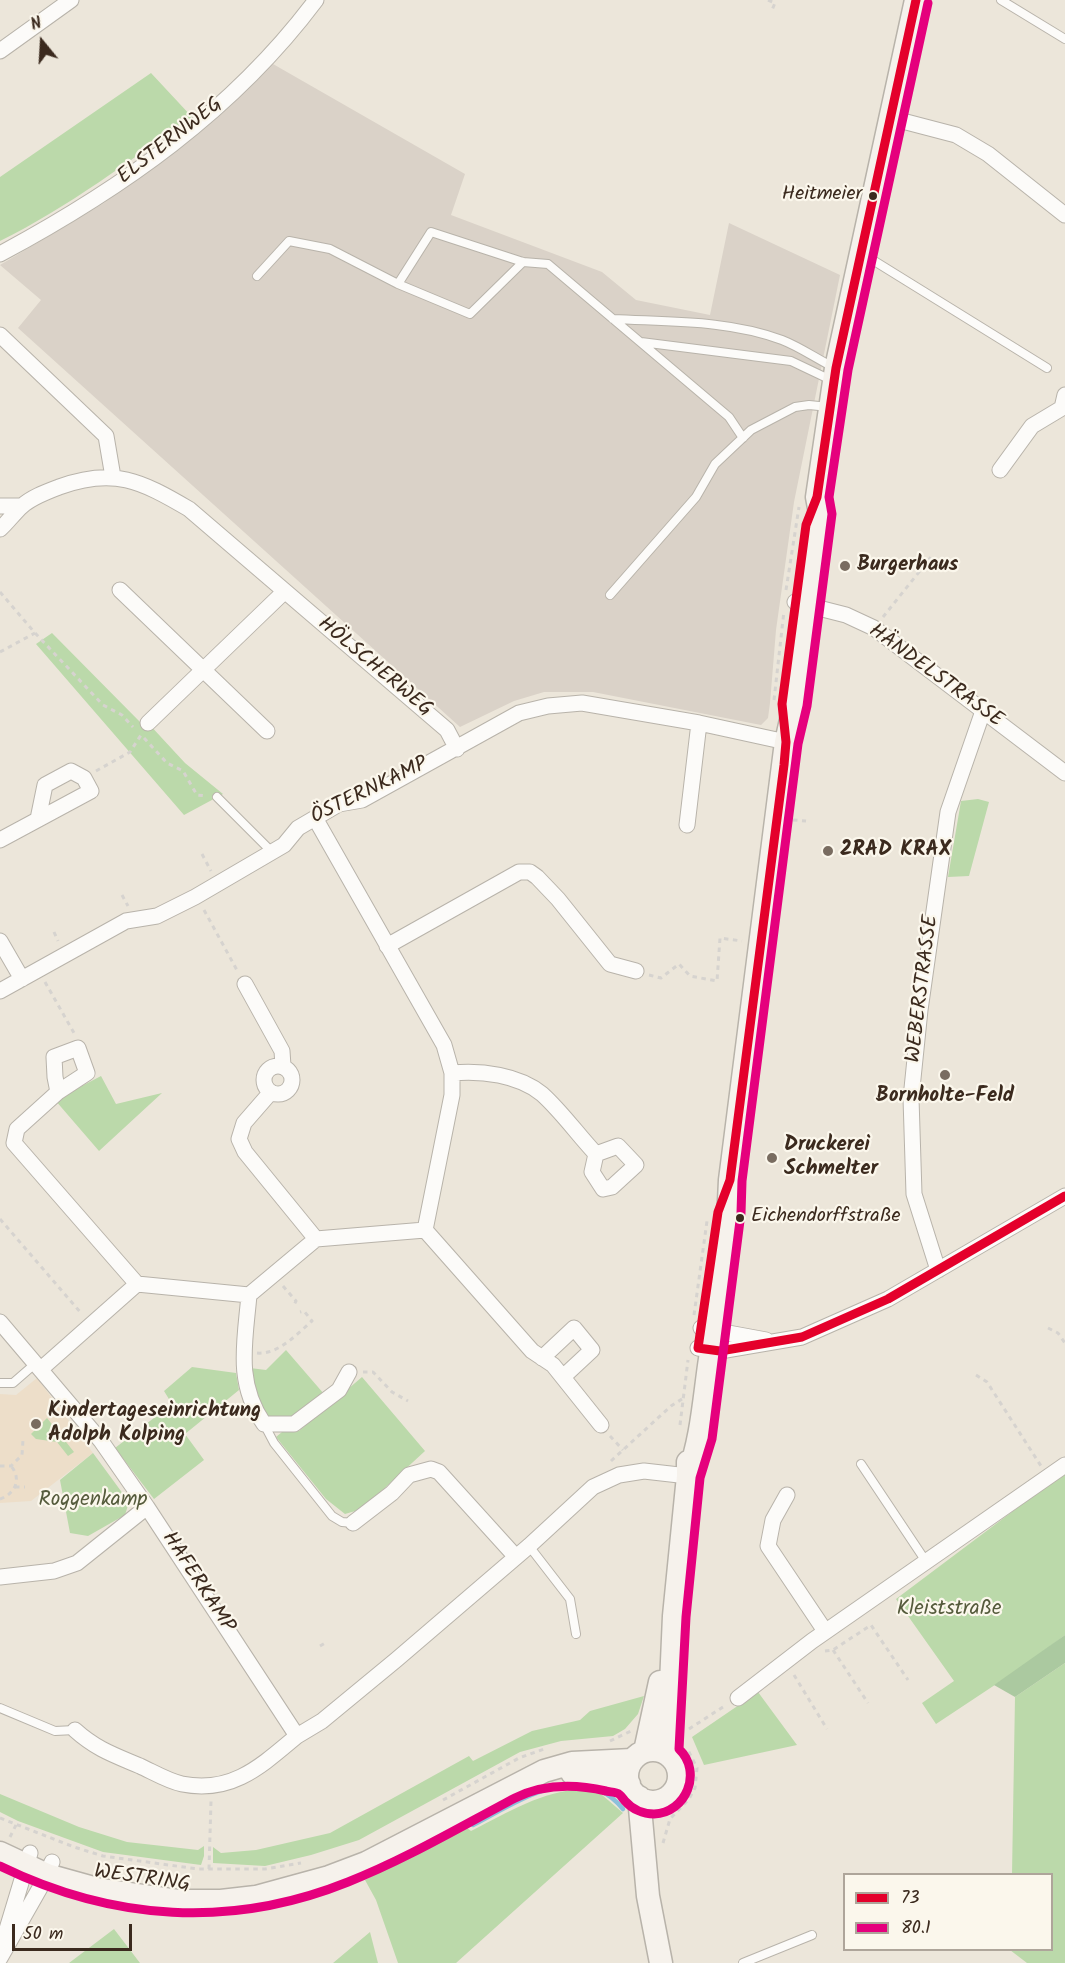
<!DOCTYPE html>
<html>
<head>
<meta charset="utf-8">
<style>
	body { margin:0 }
	#map { position:relative; width:1065px; height:1963px; overflow:hidden; background:#ece6da; font-family:Kalam,sans-serif }
	canvas { display:block }
	.legend { position:absolute; left:843px; top:1873px; width:210px; height:78px; box-sizing:border-box; background:#fbf7ec; border:2px solid #aea59a; margin:0; padding:8px 10px; list-style:none; font-size:18px; color:#3b2a1e }
	.legend li { display:flex; align-items:center; gap:12px; height:30px }
	.legend b { width:30px; border:2px solid #aea59a }
	.north { position:absolute; left:12px; top:12px; width:60px; height:60px; -webkit-text-stroke:4px #fbf7ec; paint-order:stroke; rotate:342deg; font-size:16px; font-weight:700; line-height:24px; text-align:center; color:#3b2a1e }
	.north::after { content:''; display:block; margin:auto; width:21px; height:27px; background:#3b2a1e; clip-path:polygon(50% 0,100% 100%,50% 72%,0 100%) }
	.scale { position:absolute; left:12px; top:1924px; width:120px; height:27px; box-sizing:border-box; border:3px solid #3b2a1e; border-top:0; padding-left:8px; font-size:18px; line-height:21px; white-space:nowrap; color:#3b2a1e; -webkit-text-stroke:4px #fbf7ec; paint-order:stroke }
</style>
</head>
<body>
<div id="map">
<canvas width="1065" height="1963"></canvas>
<ul class="legend">
<li><b style="height:8px;background:#e4002b"></b>73</li>
<li><b style="height:8px;background:#e5007d"></b>80.1</li>
</ul>
<div class="north">N</div>
<div class="scale">50 m</div>
</div>
<script>
const g = document.querySelector('canvas').getContext('2d');
g.lineJoin = 'round';
function fill(path, color) {
  g.fillStyle = color;
  g.fill(path, 'evenodd');
}
function strokePath(path, color, width, dash) {
  g.strokeStyle = color;
  g.lineWidth = width;
  g.lineCap = dash ? 'butt' : 'round';
  g.setLineDash(dash || []);
  g.stroke(path);
}
function label(font, color, halo, rows, align = 'center') {
  g.font = font + ' Kalam,sans-serif';
  g.lineWidth = 4.5;
  g.setLineDash([]);
  g.textBaseline = 'middle';
  g.strokeStyle = halo;
  g.fillStyle = color;
  for (const [text, x, y, turn = 0] of rows) {
    g.save();
    g.translate(x, y);
    g.rotate((+turn || 0) * Math.PI / 180);
    g.textAlign = isNaN(turn) ? turn : align;
    if (halo) g.strokeText(text, 0, 0);
    g.fillText(text, 0, 0);
    g.restore();
  }
}
fill(new Path2D(`
	M37,1378L93,1453L31,1501L0,1503V1394L16,1395Z`), '#eddec9');
fill(new Path2D(`
	M273,64L465,174L451,215L602,272L636,300L710,315L729,223L840,275L794,502L776,630L770,703L768,718L761,725L593,692H544L514,701L460,727L18,328L41,300L0,265L104,203L198,130Z`), '#dad2c8');
fill(new Path2D(`
	M151,73L192,117C130,160 69,207 0,241V177Z
	M52,633L141,723H148L185,763L223,794L184,815L36,644Z
	M978,799L989,802L969,876L948,877L961,801Z
	M101,1076L116,1104L162,1093L99,1151L55,1100Z
	M286,1350L324,1394L294,1418L276,1419L265,1415L260,1409L250,1368L266,1370Z
	M192,1367L236,1373L239,1390L185,1434L204,1460L154,1499L115,1448L172,1404L164,1391Z
	M362,1377L425,1451L362,1509L345,1514L326,1499L276,1437L282,1432L299,1431Z
	M47,1418L74,1452L68,1456L57,1442L36,1439L31,1434Z
	M93,1453L129,1502L125,1515L88,1536L70,1533L60,1480Z
	M1065,1472V1635L1028,1663L936,1724L922,1703L954,1681L896,1599Z
	M1065,1663V1963H1027L1010,1950H1052V1874H1012L1015,1697Z
	M758,1692L797,1745L704,1765L692,1737Z
	M644,1696L638,1714L625,1729L613,1736L561,1741L520,1752L359,1840L311,1855L265,1866L213,1863V1847L221,1853L256,1850L330,1833L469,1756L473,1761L532,1731L580,1720L590,1711Z
	M584,1789L601,1794L623,1813L456,1963H398L376,1900L365,1880L466,1827L471,1831C509,1812 541,1791 584,1789Z
	M0,1794L79,1827L127,1842L198,1850L204,1846V1856L201,1865L103,1852L18,1821L0,1812Z
	M114,1929L140,1963H69Z
	M370,1932L378,1963H333Z`), '#bbd9aa');
fill(new Path2D(`
	M1065,1635V1663L1015,1697L994,1685Z`), '#abc9a0');
strokePath(new Path2D(`
	M473,1825C517,1802 581,1757 623,1809`), '#8cc0db', 4.5);
const lane = new Path2D(`
	M1001,0L1065,39
	M863,254L1047,368
	M257,276L289,241L330,249L398,284L470,314L523,262
	M398,284L431,232L523,262L548,264L729,417L743,438
	M613,319C669,322 729,320 782,340C800,347 817,359 835,368
	M641,342L791,361L831,380
	M610,595L696,497L715,464L751,430L795,407L809,405L829,407
	M217,797L272,852
	M0,1383H13L36,1363
	M264,1424L274,1443L332,1516L342,1522L353,1523
	M861,1464L927,1563
	M529,1546L570,1599L576,1634
	M0,1708L55,1731L75,1730
	M743,1963L812,1935`);
const street = new Path2D(`
	M0,51L71,0
	M891,118L956,135L988,154L1065,215
	M0,254C121,189 233,111 316,0
	M0,335L106,436L113,477
	M1000,470L1032,426L1062,408L1065,395
	M0,506H22
	M0,529C8,522 14,513 22,506C32,497 46,492 59,487C114,467 141,481 189,509L447,730L457,749
	M120,590L267,731
	M795,602L846,615L874,628L1065,773
	M148,723L284,592
	M315,818L444,1045L452,1073V1095L425,1230L532,1351L553,1365L601,1425
	M687,825L699,723
	M0,840L91,791L84,778L71,771L45,785L38,819
	M0,941L22,979
	M387,946L519,872H530L537,877L558,899L610,964L636,971
	M245,984L282,1051L283,1066
	M0,991L126,921L157,916L195,897L284,845L298,828L339,804L362,800L519,713L548,706L582,703L699,723L786,742
	M264 1080a14 14 0 1 1 28 0a14 14 0 1 1-28 0Z
	M452,1073C481,1070 519,1075 542,1094C562,1112 578,1135 596,1154L592,1172L603,1189L612,1187L636,1165L618,1146L596,1154
	M58,1092L55,1077L54,1057L78,1048L87,1073L58,1092L17,1129L14,1143L137,1284L249,1295L316,1239
	M271,1092L244,1123L239,1139L245,1152L316,1239L425,1230
	M938,1270L914,1194L911,1098L920,1010L948,812L983,711
	M249,1295C245,1342 235,1382 264,1424H294L339,1390L349,1372
	M0,1322L101,1441L147,1507L297,1736L322,1721L396,1660L529,1546L593,1487L619,1475L644,1471L688,1476
	M701,1328L766,1340
	M698,1348L720,1351L802,1337L888,1299L1065,1196
	M542,1358L574,1328L592,1350L563,1377
	M41,1369L137,1284
	M787,1495L773,1520L768,1546L825,1631
	M353,1523L392,1493L409,1475L431,1469L439,1472L516,1557
	M0,1577L54,1571L77,1563L147,1507
	M738,1698L812,1641L1065,1465
	M75,1730C96,1749 114,1755 140,1766C153,1772 168,1781 182,1784C232,1794 261,1766 297,1736
	M4,1939L30,1853
	M0,1958L45,1879L52,1862`);
const secondary = new Path2D(`
	M688,1476C702,1438 704,1399 710,1359C719,1299 728,1240 730,1180L786,742C804,668 811,590 820,513L817,497L836,368L916,0
	M627 1776a26 26 0 1 1 52 0a26 26 0 1 1-52 0Z
	M645,1751L660,1682
	M667,1754L669,1729L674,1616L688,1476V1462
	M572,1773L587,1774L629,1784
	M639,1797L648,1896L661,1963
	M0,1853L47,1875L101,1890L178,1901H221L256,1897L329,1877L366,1863L544,1771L572,1763L632,1760`);
strokePath(lane, '#b8b3aa', 10);
strokePath(street, '#b8b3aa', 17);
strokePath(secondary, '#b8b3aa', 25);
strokePath(new Path2D(`
	M768,0L775,3L772,10
	M786,590L799,507
	M0,592L35,633L103,705L122,715L133,727
	M883,617L931,557
	M0,652L35,633
	M774,700L784,611
	M144,738L167,763L183,771L197,795L207,796
	M96,771L130,752L141,735
	M793,820L806,821
	M202,854L211,871
	M122,895L128,906
	M204,910L238,972
	M54,932L58,941
	M649,975L661,978L679,964L690,976L717,981L720,938L742,941
	M45,982L74,1033
	M0,1219L81,1313
	M283,1286L296,1301L294,1305
	M694,1315L707,1221
	M1048,1328L1058,1333L1065,1343
	M257,1353C278,1355 297,1334 312,1321L304,1311L300,1312
	M363,1372H373L392,1392L408,1401
	M976,1375L987,1382L1041,1466
	M680,1425L688,1360
	M610,1436L623,1450
	M611,1461L671,1406L682,1399
	M0,1466H11L22,1455L23,1440
	M15,1487H25
	M0,1499C15,1494 22,1479 11,1466
	M320,1646L325,1643
	M833,1650L868,1703
	M825,1651L833,1650L871,1625L908,1680
	M794,1675L827,1729
	M689,1729L726,1705
	M610,1741L631,1731
	M443,1800L519,1758L544,1749
	M0,1818L74,1847L103,1856L198,1869H265L301,1863
	M10,1837L16,1825
	M663,1843L670,1819L689,1799L695,1788L697,1768L687,1748
	M209,1869L211,1801`), '#d6d3cf', 3, [4.5, 4.5]);
strokePath(lane, '#fcfbf9', 8);
strokePath(street, '#fcfbf9', 15);
strokePath(secondary, '#f6f2ec', 22);
strokePath(new Path2D(`
	M916,0L836,368L817,497L806,525L782,704L786,742L784,765L730,1180L718,1212L698,1348L720,1351L802,1337L888,1299L1065,1196`), '#e4002b', 9);
strokePath(new Path2D(`
	M0,1866C113,1921 231,1929 348,1882C406,1859 460,1827 515,1798C543,1784 576,1784 606,1791C609,1792 616,1792 619,1794C620,1794 624,1800 625,1801C632,1809 643,1814 654,1814C686,1813 703,1772 679,1749L686,1617L700,1478L712,1439L741,1213L742,1181L798,744L807,706L832,514L829,497L848,370L928,3`), '#e5007d', 9);
for (const [x, y, r, color] of [
	[873,196,5,"#3b2a1e"],
	[845,566,6,"#796c60"],
	[828,851,6,"#796c60"],
	[945,1075,6,"#796c60"],
	[772,1158,6,"#796c60"],
	[740,1218,5,"#3b2a1e"],
	[36,1424,6,"#796c60"]
]) {
  const dot = new Path2D();
  dot.arc(x, y, r, 0, 2 * Math.PI);
  g.fillStyle = color;
  g.fill(dot);
  strokePath(dot, '#fbf7ec', 2);
}
label('20px', '#3b2a1e', '#fbf7ec', [
	["Heitmeier",862,196],
	["Eichendorffstraße",751,1218,"left"]
], 'right');
label('21px', '#3b2a1e', '#fbf7ec', [
	["ELSTERNWEG",171,142,-38],
	["HÖLSCHERWEG",374,668,40],
	["HÄNDELSTRASSE",935,677,36],
	["ÖSTERNKAMP",370,792,-26],
	["WEBERSTRASSE",924,989,-83],
	["HAFERKAMP",197,1583,57],
	["WESTRING",142,1880,8]
]);
label('bold 21px', '#3b2a1e', '#fbf7ec', [
	["Burgerhaus",857,566],
	["2RAD KRAX",840,851],
	["Bornholte-Feld",945,1097,"center"],
	["Druckerei",784,1146],
	["Schmelter",784,1170],
	["Kindertageseinrichtung",48,1412],
	["Adolph Kolping",48,1436]
], 'left');
label('21px', '#555b3c', '#fbf7ec', [
	["Roggenkamp",93,1501],
	["Kleiststraße",949,1610]
]);
</script>
</body>
</html>
